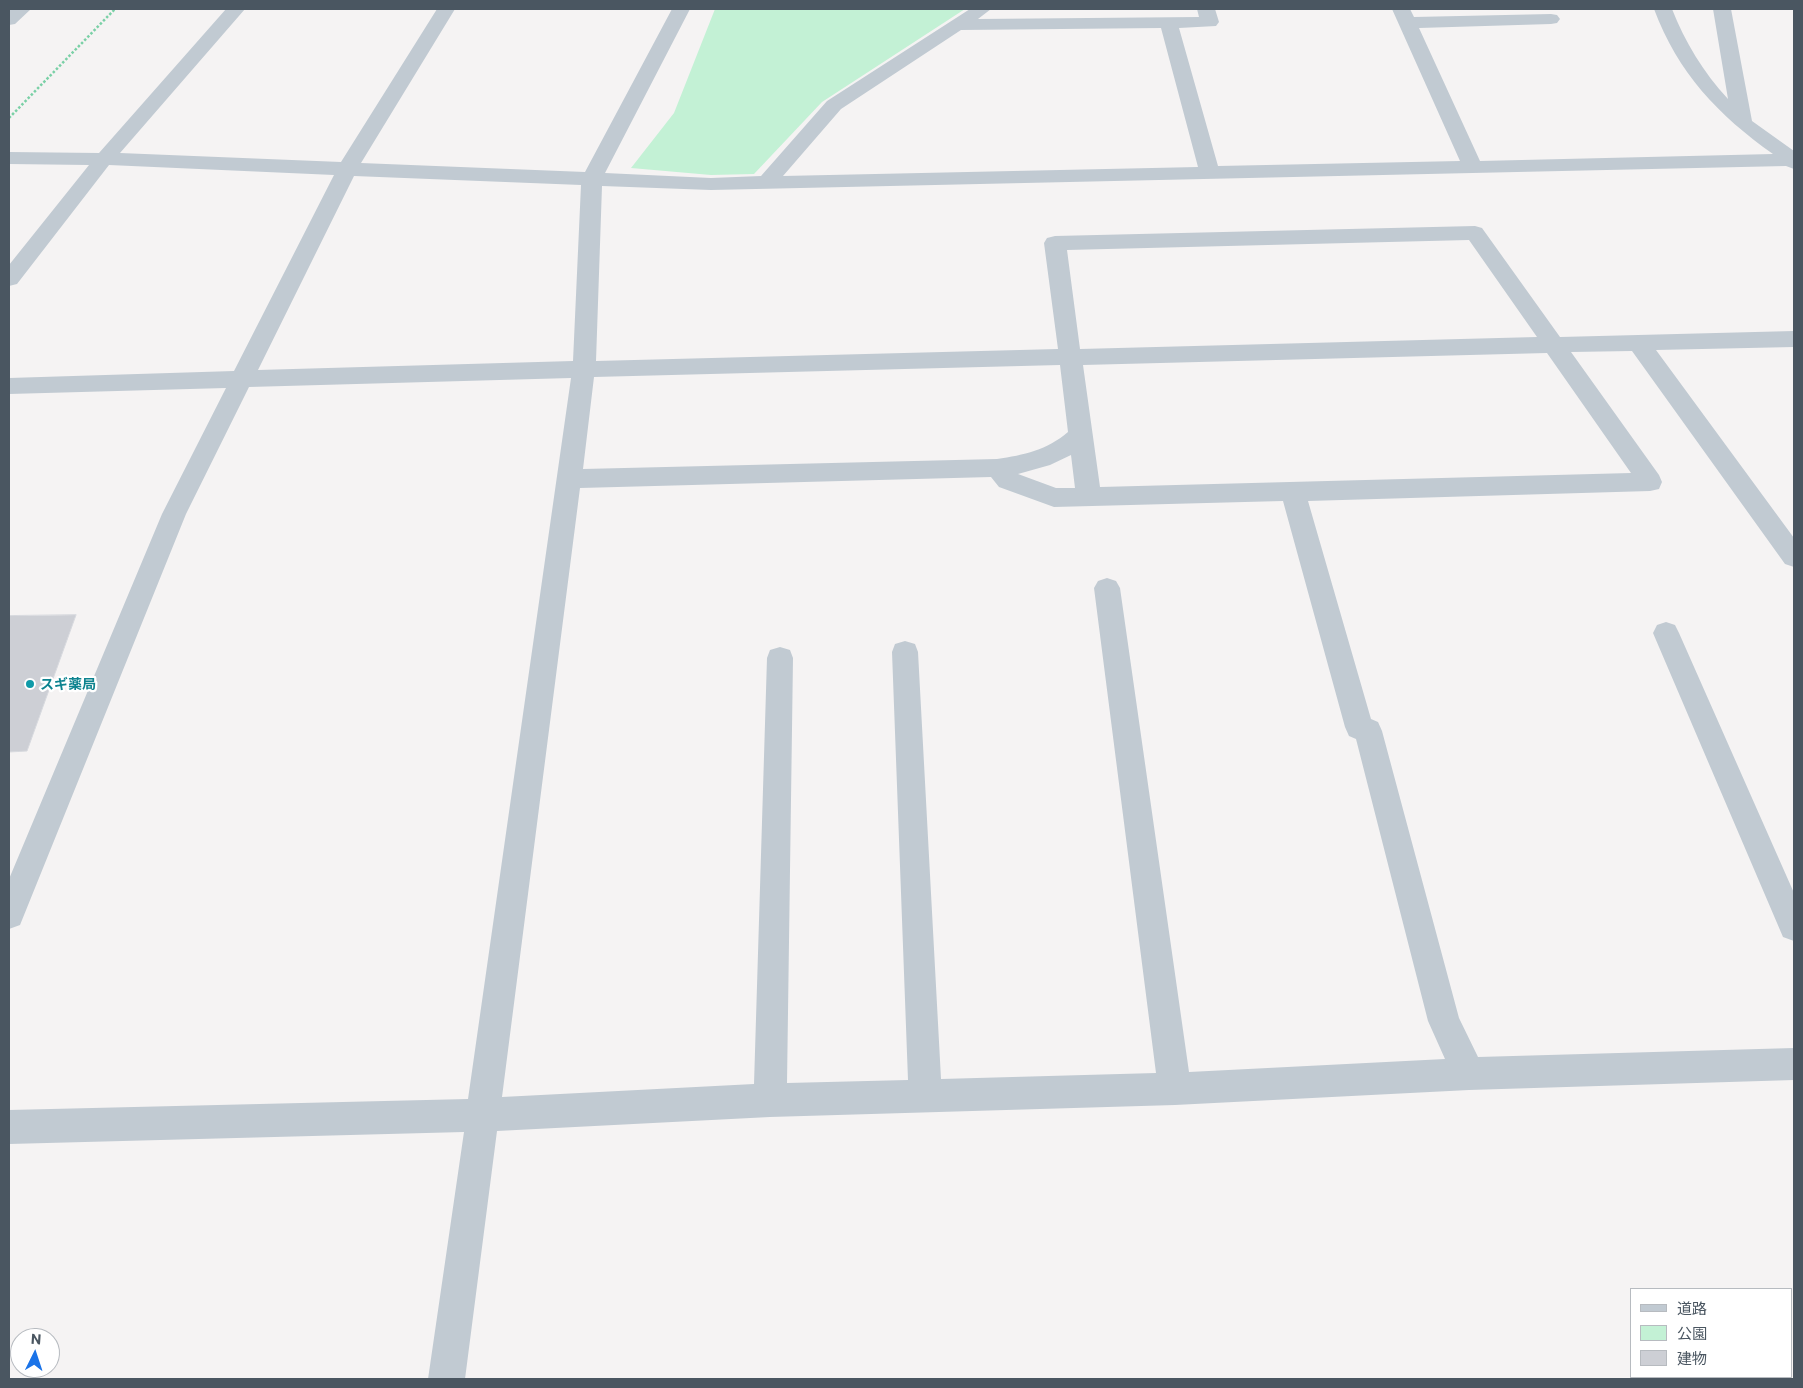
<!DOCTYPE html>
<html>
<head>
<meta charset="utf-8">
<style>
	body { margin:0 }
	#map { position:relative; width:1803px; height:1388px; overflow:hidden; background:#f5f3f3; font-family:Commissioner,"Noto Sans JP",sans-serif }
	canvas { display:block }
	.frame { position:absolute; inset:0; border:10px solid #4a5661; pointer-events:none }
	.legend { position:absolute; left:1630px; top:1288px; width:162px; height:90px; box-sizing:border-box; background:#fff; border:1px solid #b7bbc0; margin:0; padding:6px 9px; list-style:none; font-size:15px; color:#4a5661 }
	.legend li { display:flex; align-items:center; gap:10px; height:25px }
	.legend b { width:25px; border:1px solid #b7bbc0 }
	.north { position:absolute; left:10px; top:1328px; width:50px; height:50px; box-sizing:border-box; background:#fff; border:1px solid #b7bbc0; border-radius:50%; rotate:4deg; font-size:14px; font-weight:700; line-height:20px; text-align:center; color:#4a5661 }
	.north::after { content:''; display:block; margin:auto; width:18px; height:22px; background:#1a73e8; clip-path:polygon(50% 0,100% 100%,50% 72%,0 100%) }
</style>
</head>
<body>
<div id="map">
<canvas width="1803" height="1388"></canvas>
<div class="frame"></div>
<ul class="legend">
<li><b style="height:6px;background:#c1cad2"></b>道路</li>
<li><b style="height:14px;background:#c3f1d5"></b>公園</li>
<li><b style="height:14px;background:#cdcfd5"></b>建物</li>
</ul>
<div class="north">N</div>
</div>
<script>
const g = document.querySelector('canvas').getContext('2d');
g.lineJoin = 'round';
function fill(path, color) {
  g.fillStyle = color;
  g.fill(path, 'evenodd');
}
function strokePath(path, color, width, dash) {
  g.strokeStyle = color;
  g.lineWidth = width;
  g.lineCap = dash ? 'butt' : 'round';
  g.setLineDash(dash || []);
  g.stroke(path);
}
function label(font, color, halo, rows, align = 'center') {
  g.font = font + ' Commissioner,"Noto Sans JP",sans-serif';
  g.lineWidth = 4.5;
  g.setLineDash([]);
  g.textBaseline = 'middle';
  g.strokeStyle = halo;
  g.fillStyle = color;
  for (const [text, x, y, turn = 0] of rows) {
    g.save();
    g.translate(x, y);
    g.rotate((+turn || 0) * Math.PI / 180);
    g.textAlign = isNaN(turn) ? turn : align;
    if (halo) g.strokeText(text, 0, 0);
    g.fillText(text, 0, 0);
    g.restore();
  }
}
fill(new Path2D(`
	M715,9H965L822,102L754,174L711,175L631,168L674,113Z`), '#c3f1d5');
const building = new Path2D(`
	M76,615L27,751L9,752V616Z`);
fill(building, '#cdcfd5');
strokePath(building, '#d7d9de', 1);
strokePath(new Path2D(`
	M9,118L115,9`), '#7ad0a6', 2.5, [2.5, 2]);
fill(new Path2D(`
	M11,9H31L15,24L9,25V11Z
	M226,9H245L120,153L341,162L437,9H455L361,163L585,172L672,9H690L605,173L711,178L761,176L827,101L970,9H991L978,19L1199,17L1197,9H1215L1219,22L1216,26L1179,28L1218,166L1460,161L1392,9H1410L1414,17L1551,14L1557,15L1560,19L1557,23L1551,24L1419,28L1480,161L1773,154C1718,115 1678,73 1654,9H1672C1685,42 1703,72 1728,99L1713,9H1731L1752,121L1794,151V169L1786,166L711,190L602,186L596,361L1058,349L1044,243L1047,238L1055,236L1475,226L1482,228L1560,337L1794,331V347L1656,350L1794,538V567L1785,564L1632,351L1571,352L1659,475L1662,482L1659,489L1650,491L1308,501L1371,719L1378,722L1382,731L1459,1018L1478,1057L1794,1048V1080L1469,1090L1175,1105L770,1117L497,1131L465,1379H428L464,1132L9,1144V1110L468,1099L571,378L249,387L186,514L20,925L9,929V879L162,514L226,388L9,394V378L234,371L334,175L109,165L17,284L9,286V265L89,165L9,164V152L99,153ZM1161,28L1198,167L783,176L841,109L961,30ZM354,176L581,185L573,361L258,370ZM1469,240L1537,337L1080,349L1067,250ZM1547,353L1631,473L1100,487L1083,365ZM1060,365L1068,432C1047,450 1024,455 997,459L583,469L594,377ZM1071,455L1075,488H1056L1018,474L1050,465ZM991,477L999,487L1054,507L1283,501L1345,727L1349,736L1356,739L1428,1021L1445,1059L1189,1072L1120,588L1116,581L1107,578L1098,581L1094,588L1156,1073L941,1079L918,652L915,644L905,641L895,644L892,652L908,1080L787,1083L793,658L790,650L780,647L770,650L767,658L754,1084L502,1097L580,488Z
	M1666,622L1675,625L1679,633L1794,893V941L1783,937L1653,633L1657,625Z`), '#c1cad2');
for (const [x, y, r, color] of [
	[30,684,5,"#0f9aa8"]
]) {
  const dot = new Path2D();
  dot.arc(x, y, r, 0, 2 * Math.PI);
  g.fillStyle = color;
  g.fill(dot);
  strokePath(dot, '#fff', 2);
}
label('bold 14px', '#0d838f', '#fff', [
	["スギ薬局",40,684]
], 'left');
</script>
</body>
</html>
